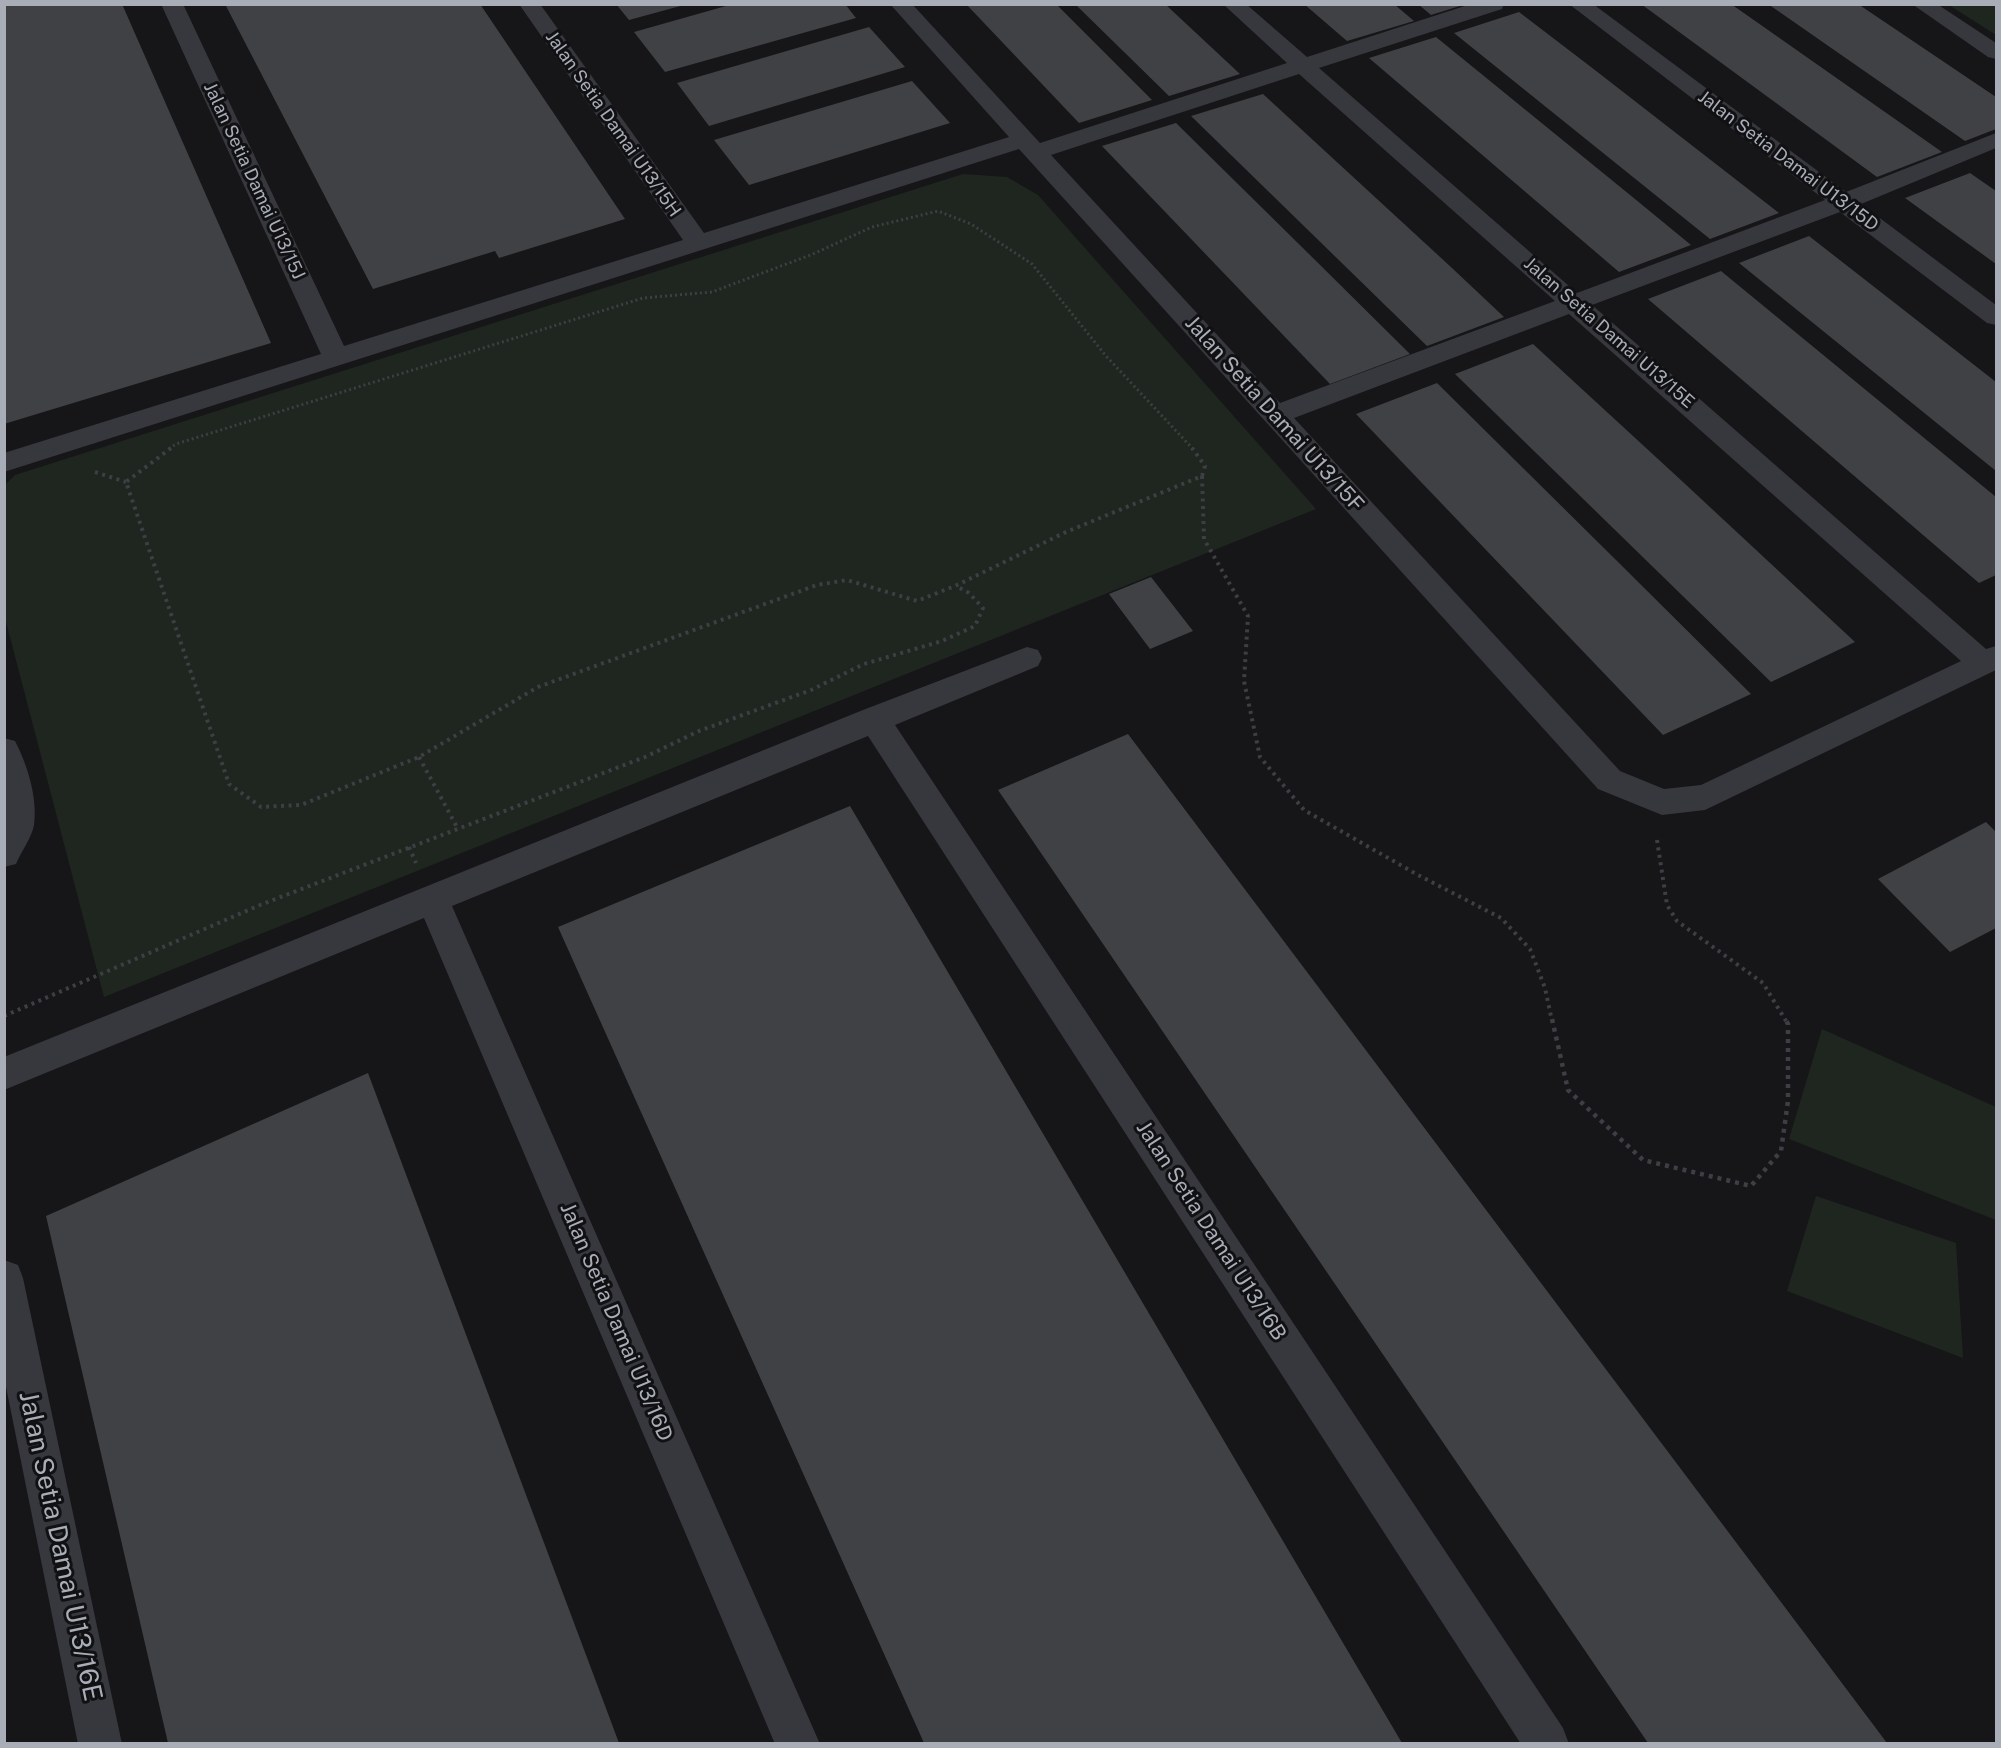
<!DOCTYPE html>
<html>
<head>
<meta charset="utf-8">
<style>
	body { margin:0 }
	#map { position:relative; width:2001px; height:1748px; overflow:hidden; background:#161618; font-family:"Public Sans",sans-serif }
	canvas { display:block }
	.frame { position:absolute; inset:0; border:6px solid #a8adb8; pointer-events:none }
</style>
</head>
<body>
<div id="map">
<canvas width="2001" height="1748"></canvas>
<div class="frame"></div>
</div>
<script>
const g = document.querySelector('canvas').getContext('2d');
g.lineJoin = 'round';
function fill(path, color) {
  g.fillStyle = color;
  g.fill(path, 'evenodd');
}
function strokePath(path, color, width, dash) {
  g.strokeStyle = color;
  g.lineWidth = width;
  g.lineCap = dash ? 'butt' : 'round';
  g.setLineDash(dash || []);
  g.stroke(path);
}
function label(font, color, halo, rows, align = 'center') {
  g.font = font + ' "Public Sans",sans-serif';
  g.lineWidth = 6;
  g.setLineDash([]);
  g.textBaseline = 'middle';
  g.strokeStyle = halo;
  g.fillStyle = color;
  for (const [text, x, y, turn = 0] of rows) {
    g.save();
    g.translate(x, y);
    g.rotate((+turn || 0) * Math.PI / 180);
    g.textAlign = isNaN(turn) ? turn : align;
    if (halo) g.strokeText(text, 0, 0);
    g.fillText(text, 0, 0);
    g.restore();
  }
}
fill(new Path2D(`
	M1949,5H1996V35Z
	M963,174L1007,177L1038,195L1316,509L104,997L5,618V485L15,475Z
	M1822,1029L1996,1107V1220L1789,1139Z
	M1816,1196L1956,1243L1963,1358L1787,1291Z`), '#1e261f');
fill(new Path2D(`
	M4,4H122L271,343L4,424Z
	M225,4H480L625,219L499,258L495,251L373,289Z
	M616,4H684V5L629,20Z
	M733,4H845L856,18L665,72L634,32Z
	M966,4H1056L1152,100L1079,123Z
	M1075,4H1165L1240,74L1169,96Z
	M1304,4H1394L1414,21L1347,41Z
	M1418,4H1463V5L1431,15Z
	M1641,4H1731L1942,152L1877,177Z
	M1768,4H1858L1996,97V129L1965,141Z
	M1519,12L1591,67L1779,213L1710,239L1454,33Z
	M869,27L905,67L709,126L677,83Z
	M1436,37L1635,199L1691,245L1619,272L1369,58Z
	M912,81L950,123L749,185L714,140Z
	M1263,94L1452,268L1504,317L1427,346L1191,116Z
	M1176,123L1310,255L1410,354L1330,384L1102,146Z
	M1970,173L1996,191V264L1905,198Z
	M1809,236L1996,382V471L1739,263Z
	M1721,271L1996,497V575L1979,583L1648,299Z
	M1533,344L1683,482L1855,642L1771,682L1455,374Z
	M1437,383L1615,559L1751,694L1663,735L1356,414Z
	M1151,577L1193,631L1150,649L1109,594Z
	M1128,734L1887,1743H1648L998,790Z
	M850,806L1402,1743H924L558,927Z
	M1986,822L1996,832V928L1950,952L1878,879Z
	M368,1073L619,1743H168L46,1216Z`), '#404145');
strokePath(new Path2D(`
	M169,449L176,444L643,298L712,292L813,254L872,227L938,211L971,224L1032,264L1106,356L1193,449`), '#3d3f44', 3, [2, 3]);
strokePath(new Path2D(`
	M171,448L126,482L229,784L261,807L301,805L419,757L538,687L817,585L847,580L917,601L955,586L1066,532L1202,476L1205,466L1192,448
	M95,472L126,482
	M1202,476L1204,539L1248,616L1244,681L1260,757L1304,810L1418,875L1501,918L1530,949L1545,988L1552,1021
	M419,757L458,829
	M1657,840L1667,905L1677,921L1763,983L1786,1021
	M409,847L416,863
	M4,1016L260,905L645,757L699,731L811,690L864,664L942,641L975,626L983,608L969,593L956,586`), '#3d3f44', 4, [3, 4.5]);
strokePath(new Path2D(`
	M1552,1019L1568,1090L1643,1160L1751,1186L1781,1151L1788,1101V1024L1785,1019`), '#3d3f44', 4.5, [4, 5]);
fill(new Path2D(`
	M161,4H183L344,346L683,240L519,4H540L704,233L1009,137L890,4H912L1040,143L1287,63L1223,4H1246L1307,57L1471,4H1504L1502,9L1319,68L1577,293L1825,200L1569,4H1593L1846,192L1996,133V148L1861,204L1996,305V325L1987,323L1840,212L1592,305L1986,649L1996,646V670L1705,810L1662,815L1598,789L1019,149L4,472V453L321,354ZM1299,74L1555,301L1280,403L1051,155ZM1569,314L1961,661L1701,785L1664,789L1620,771L1294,418Z
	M1912,4H1937L1996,43V59L1988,57Z
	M1027,647L1038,650L1042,658L1038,666L895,725L1563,1728L1569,1744H1521L868,736L452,906L820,1744H775L424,918L4,1090V1057L863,710Z
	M4,738L15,741C27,764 38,798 34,825C32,837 21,852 16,864L4,867Z
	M4,1260L18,1265L23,1278L122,1744H78L4,1377Z`), '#37383d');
label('18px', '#a8adb8', '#111113', [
	["Jalan Setia Damai U13/15H",613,124,55],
	["Jalan Setia Damai U13/15D",1788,161,37],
	["Jalan Setia Damai U13/15J",254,181,65],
	["Jalan Setia Damai U13/15E",1609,333,41]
]);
label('21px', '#a8adb8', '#111113', [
	["Jalan Setia Damai U13/15F",1274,414,48],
	["Jalan Setia Damai U13/16B",1211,1231,57],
	["Jalan Setia Damai U13/16D",616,1322,67]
]);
label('26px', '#a8adb8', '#111113', [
	["Jalan Setia Damai U13/16E",60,1546,78]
]);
</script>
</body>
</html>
